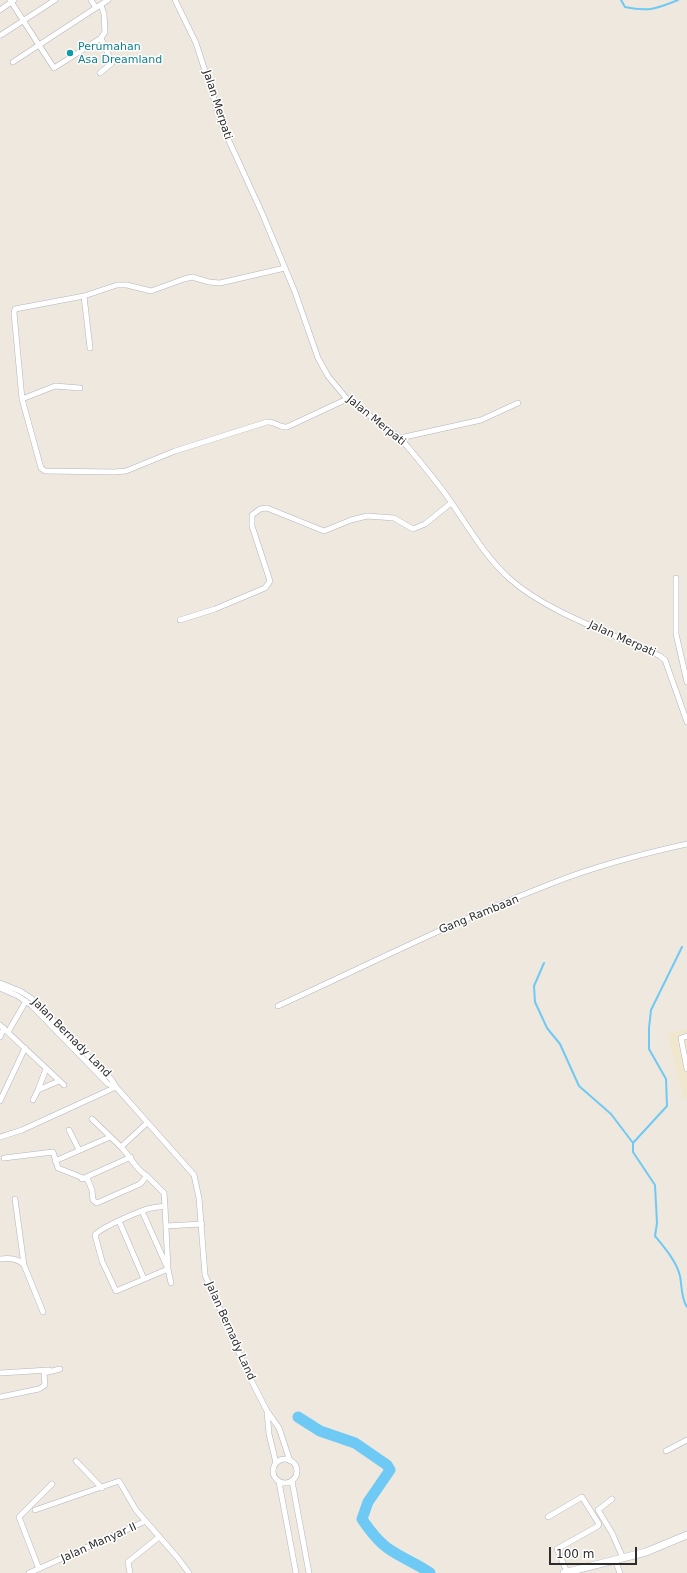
<!DOCTYPE html>
<html>
<head>
<meta charset="utf-8">
<style>
	body { margin:0 }
	#map { position:relative; width:687px; height:1573px; overflow:hidden; background:#eee8de; font-family:"DejaVu Sans",sans-serif }
	canvas { display:block }
	.scale { position:absolute; left:549px; top:1547px; width:88px; height:18px; box-sizing:border-box; border:2px solid #2c2c2c; border-top:0; padding-left:5px; font-size:12px; line-height:14px; white-space:nowrap; color:#2c2c2c; -webkit-text-stroke:3px #fff; paint-order:stroke }
</style>
</head>
<body>
<div id="map">
<canvas width="687" height="1573"></canvas>
<div class="scale">100 m</div>
</div>
<script>
const context = document.querySelector('canvas').getContext('2d');
context.lineJoin = 'round';
function fillPath(path, color) { context.fillStyle = color; context.fill(path, 'evenodd'); }
function trace(path, color, width, dash) { context.strokeStyle = color; context.lineWidth = width; context.lineCap = dash ? 'butt' : 'round'; context.setLineDash(dash || []); context.stroke(path); }
function drawText(font, color, halo, rows, align = 'center') {
  context.font = font + ' "DejaVu Sans",sans-serif'; context.lineWidth = 3; context.setLineDash([]); context.textBaseline = 'middle'; context.strokeStyle = halo; context.fillStyle = color; for (const [text, x, y, turn = 0] of rows) {
    context.save(); context.translate(x, y); context.rotate((+turn || 0) * Math.PI / 180); context.textAlign = isNaN(turn) ? turn : align; if (halo) context.strokeText(text, 0, 0); context.fillText(text, 0, 0); context.restore();
  }
}
const education = new Path2D(`
	M687,1029V1098L683,1099L667,1033Z`);
const stream = new Path2D(`
	M621,0L625,7C648,12 656,9 678,0
	M544,963L534,986L535,1002L547,1028L560,1044L579,1086L611,1114L633,1143V1152L655,1185L657,1223L655,1236C664,1247 677,1262 680,1276C682,1286 681,1298 687,1307
	M633,1143L667,1106L666,1079L649,1049V1028L651,1010L682,947`);
const river = new Path2D(`
	M298,1417L320,1431L355,1443L387,1465L390,1470L368,1502L362,1519C370,1531 380,1544 392,1551C404,1559 418,1564 430,1573`);
const street = new Path2D(`
	M10,0L39,45L108,0
	M91,0L96,8
	M175,0L196,43L224,130L262,213L295,292L318,358L328,376L347,399L400,438C415,455 431,475 444,492C465,521 483,555 510,579C548,613 614,634 660,656L665,660L687,722
	M0,10L14,0
	M1,35L55,0
	M13,62L39,45L54,68L101,38L105,32L104,14L101,5
	M100,73L112,63L101,38
	M285,268L220,283L209,282L192,277L184,279L151,291L127,285H117L84,296L15,309L14,313L22,399L41,468L45,471L114,472L126,471L175,451L267,422C275,421 279,428 287,427L347,399
	M84,296L90,348
	M22,399L55,386L80,388
	M400,438L481,420L518,403
	M676,578V634L687,682
	M180,620L215,609L265,588L270,581L252,526V515L260,509L267,508L324,531L351,520L367,516L394,518L413,529L425,524L451,503
	M0,983L20,991L31,998L112,1080L116,1087L194,1175L199,1198L205,1275L250,1378L267,1411L279,1428L290,1461
	M0,988L18,996L31,1005L108,1084L116,1087
	M278,1006C370,964 459,919 553,883C596,866 642,854 687,844
	M0,1025L64,1085
	M8,1032L26,1001
	M687,1036L681,1038L687,1069
	M0,1037L4,1028
	M46,1069L38,1090L59,1081
	M33,1100L38,1090
	M0,1101L25,1048
	M92,1119L121,1147L147,1123
	M69,1130L79,1150
	M0,1137L22,1130L116,1087
	M4,1158L53,1152L58,1168L88,1180L92,1190L93,1200L97,1203L140,1184L147,1176C136,1170 130,1156 121,1147
	M55,1161L110,1137
	M147,1176L164,1193L165,1206
	M82,1179L131,1157
	M15,1199L24,1265
	M165,1206L168,1269L116,1291L102,1261L95,1235C100,1228 143,1209 152,1208C156,1207 160,1207 165,1206Z
	M142,1211L168,1269L171,1283
	M119,1221L144,1279
	M166,1226L202,1224
	M0,1259C10,1258 17,1258 24,1265L43,1312
	M0,1373L49,1370
	M0,1397L39,1389L45,1385L44,1373L60,1369
	M267,1412L269,1434L276,1463
	M666,1451L687,1440
	M273 1471a12 12 0 1 1 24 0a12 12 0 1 1-24 0Z
	M76,1461L102,1488
	M292,1481L309,1573
	M279,1482L296,1573
	M612,1499L598,1510L612,1533L623,1558
	M35,1510L119,1481L136,1510L177,1557L189,1573
	M548,1517L582,1497L599,1524L598,1526L557,1549L567,1572
	M615,1560L620,1573
	M39,1569L19,1517L52,1484
	M29,1573L146,1521
	M130,1573L128,1562L159,1537`);
const secondary = new Path2D(`
	M564,1573L646,1552L687,1535`);
const markers = [
	[70,53,4,"#0f9aa8"]
];
const cultureNames = [
	["Perumahan",78,47],
	["Asa Dreamland",78,60]
];
const streetNames = [
	["Jalan Merpati",217,105,72],
	["Jalan Merpati",376,421,39],
	["Jalan Merpati",622,639,24],
	["Gang Rambaan",479,915,-22],
	["Jalan Bernady Land",71,1038,45],
	["Jalan Bernady Land",230,1331,66],
	["Jalan Manyar II",99,1543,-24]
];
fillPath(education, '#f0e7ce');
trace(stream, '#6ecaf4', 2);
trace(river, '#6ecaf4', 11);
trace(street, '#b2b4c0', 6);
trace(secondary, '#b2b4c0', 8);
trace(street, '#fff', 5);
trace(secondary, '#fff', 7);
for (const [x, y, r, color] of markers) { const dot = new Path2D(); dot.arc(x, y, r, 0, 2 * Math.PI); context.fillStyle = color; context.fill(dot); trace(dot, '#fff', 1.5); }
drawText('11px', '#0d838f', '#fff', cultureNames, 'left');
drawText('11px', '#2c2c2c', '#fff', streetNames);
</script>
</body>
</html>
